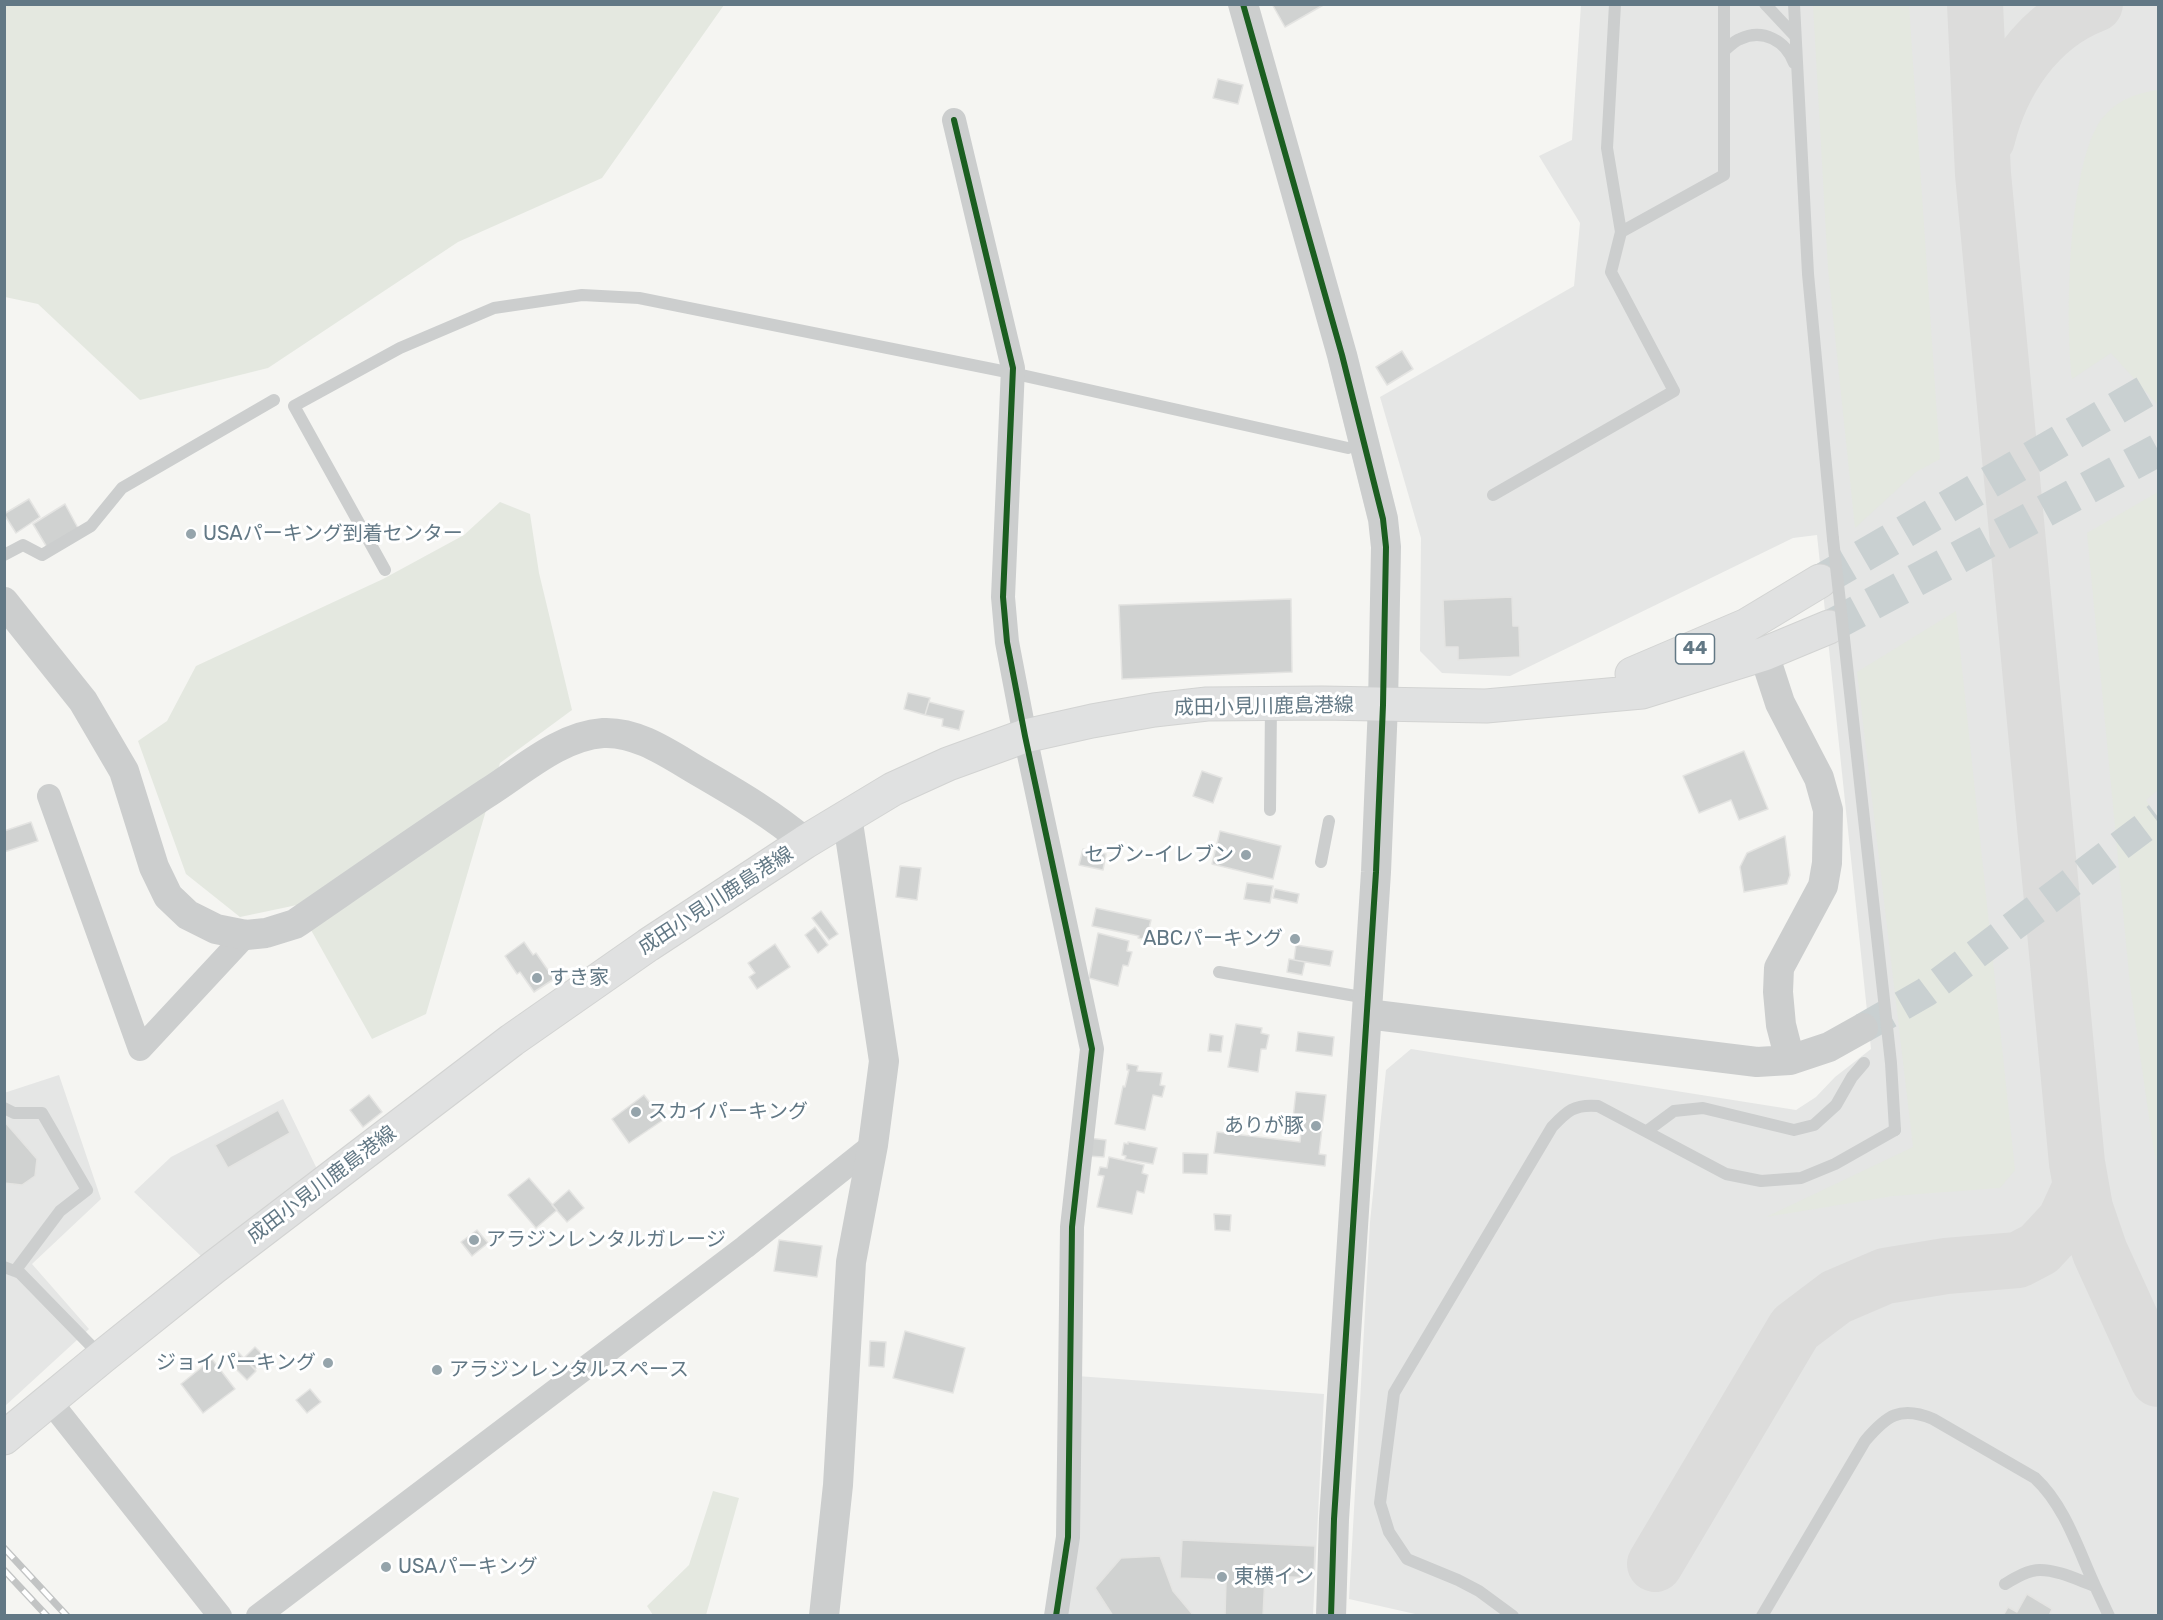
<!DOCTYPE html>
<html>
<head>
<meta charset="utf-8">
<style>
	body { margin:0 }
	#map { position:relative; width:2163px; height:1620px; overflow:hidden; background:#f5f5f2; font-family:Rubik,sans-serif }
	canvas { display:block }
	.frame { position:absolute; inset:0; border:6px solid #627885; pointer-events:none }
</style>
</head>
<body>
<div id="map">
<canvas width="2163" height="1620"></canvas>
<div class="frame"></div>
</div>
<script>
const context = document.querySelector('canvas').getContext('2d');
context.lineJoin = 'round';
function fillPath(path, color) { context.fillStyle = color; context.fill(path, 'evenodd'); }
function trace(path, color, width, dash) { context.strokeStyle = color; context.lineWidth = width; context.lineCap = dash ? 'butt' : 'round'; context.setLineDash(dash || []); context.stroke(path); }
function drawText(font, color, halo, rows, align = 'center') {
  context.font = font + ' Rubik,"Noto Sans JP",sans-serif'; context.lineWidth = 6; context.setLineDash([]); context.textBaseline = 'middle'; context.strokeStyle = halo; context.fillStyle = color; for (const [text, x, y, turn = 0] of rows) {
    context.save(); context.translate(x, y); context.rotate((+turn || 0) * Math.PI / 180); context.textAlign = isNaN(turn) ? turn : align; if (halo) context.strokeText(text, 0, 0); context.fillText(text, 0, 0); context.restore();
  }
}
const built = new Path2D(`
	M1581,5H2158V1615L1424,1616L1349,1599L1370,1222L1386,1070L1411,1049L1796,1110L1816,1097L1835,1077L1871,1049L1817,535L1793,538L1510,676L1442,673L1420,651L1421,538L1380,397L1574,286L1580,223L1539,156L1572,140Z
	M59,1075L101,1199L32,1264L89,1329L5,1406L4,1093Z
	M283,1099L317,1169L202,1257L134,1192L171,1157Z
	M1077,1376L1324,1394L1313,1615L1064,1616Z`);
const green = new Path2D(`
	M4,5L5,4L724,5L602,178L458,242L268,368L140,400L38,304L5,297Z
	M1813,5H1909L1940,459L1916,472L1855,528L1828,269Z
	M2158,90V405L2111,353L2072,379C2065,324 2067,153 2106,114C2121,98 2138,93 2158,90Z
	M2158,492V790L2146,800L2158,819V1169L2153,1145L2130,985L2087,533Z
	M500,502L530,514L539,573L572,710L500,763L426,1014L372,1039L297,905L240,917L186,874L138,741L167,721L196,666L383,579L464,535Z
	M1956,611L2015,1170L2000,1188L1893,1196L1766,1217L1913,1147L1857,672Z
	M713,1491L739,1498L706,1615H653L647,1606L689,1565Z`);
const taxiway = new Path2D(`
	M1975,4L1983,174L2077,1163L2085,1208L2100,1252L2158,1379
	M1987,139C2001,82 2037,26 2095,4
	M1655,1564L1795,1328L1836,1297L1885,1276L1946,1266L2018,1260L2039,1249L2065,1221L2081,1186`);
const building = new Path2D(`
	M1272,4H1325L1285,27Z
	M1218,79L1243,85L1238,104L1213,98Z
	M1402,351L1413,369L1387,385L1376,367Z
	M29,499L40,517L16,533L4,514Z
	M65,504L79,530L48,549L33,524Z
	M1512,597L1513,626H1519L1520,657L1458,660V647H1445L1443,600Z
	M1291,599L1292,672L1122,679L1119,605Z
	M908,693L930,698L925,715L904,709Z
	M929,702L964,711L959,730L942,726L943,719L925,715Z
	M1744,751L1768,809L1739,820L1731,800L1699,813L1683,776Z
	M1202,771L1222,778L1213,803L1193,796Z
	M31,822L38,841L4,852V831Z
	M1220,831L1281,846L1273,879L1212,864Z
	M1785,836L1790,875L1787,884L1744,892L1740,867L1747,853Z
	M1083,849L1106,854L1103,870L1079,865Z
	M900,866L921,868L917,900L896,897Z
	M1247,883L1273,886L1270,903L1244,899Z
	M1275,889L1299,894L1297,903L1273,898Z
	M1096,908L1151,920L1146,940L1138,938L1139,936L1092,926Z
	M821,911L838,934L829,940L812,918Z
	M815,927L828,945L818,953L805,935Z
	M1098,933L1129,941L1127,951L1132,952L1128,966L1123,965L1118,986L1089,978Z
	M524,942L533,955L536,953L554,979L534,992L520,972L517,974L505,956Z
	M775,944L790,967L757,989L749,977L755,973L748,963Z
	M1296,945L1333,951L1330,966L1294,960Z
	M1289,959L1305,962L1302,975L1287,972Z
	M1236,1024L1262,1028L1261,1033L1269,1035L1266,1049H1261L1258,1072L1228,1067Z
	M1298,1032L1334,1037L1332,1056L1296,1051Z
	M1210,1034L1223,1036L1221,1052L1208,1051Z
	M1127,1064L1138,1066L1137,1071L1162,1073L1160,1085L1165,1086L1162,1097L1153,1095L1145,1130L1115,1124L1123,1086L1125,1087L1129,1070H1127Z
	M1296,1092L1326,1095L1319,1154L1326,1155L1325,1166L1214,1153L1217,1132L1300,1142L1302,1119L1293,1118Z
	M369,1095L382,1112L363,1127L350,1110Z
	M644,1095L663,1120L629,1143L612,1119Z
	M278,1110L290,1133L228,1168L215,1145Z
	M4,1121L37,1159L35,1176L22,1185L4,1183Z
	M1089,1138L1106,1140L1104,1157L1086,1156Z
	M1128,1142L1157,1148L1153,1164L1125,1159L1126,1156L1122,1155L1124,1143L1128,1144Z
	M1183,1153L1208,1154L1207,1174L1183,1173Z
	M1109,1157L1144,1165L1142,1173L1148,1175L1144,1193L1137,1191L1132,1214L1097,1207L1104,1176L1098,1175L1100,1167L1107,1168Z
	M529,1178L557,1210L536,1228L508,1195Z
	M569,1190L584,1208L567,1222L552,1205Z
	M1214,1214L1231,1215L1230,1231L1215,1230Z
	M477,1230L488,1243L472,1256L461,1242Z
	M779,1240L822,1246L817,1277L774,1271Z
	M905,1331L965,1348L953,1393L893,1378Z
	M870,1341L886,1342L884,1367L869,1366Z
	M255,1347L266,1358L255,1369L244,1358Z
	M238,1352L256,1371L247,1380L228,1361Z
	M212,1359L235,1389L203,1413L181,1384Z
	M310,1389L321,1402L307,1413L296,1400Z
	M1182,1540L1315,1546L1314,1578L1265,1576L1263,1616H1225L1226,1580L1180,1578Z
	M1160,1556L1173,1591L1194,1616H1113L1095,1588L1121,1558Z
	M2027,1594L2052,1609L2049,1616H2003L2008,1607L2017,1612Z`);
const tertiaryTunnel = new Path2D(`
	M1863,1028L1926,992L2158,817`);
const primaryTunnel = new Path2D(`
	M1820,581L2158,384
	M1829,627L2158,450`);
const service = new Path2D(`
	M1765,4L1795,36
	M1794,4L1808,274L1833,539
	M1724,51C1729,47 1734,41 1740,39C1763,28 1786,41 1794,63
	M1621,232L1724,175V4
	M1493,495L1674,391L1611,272L1621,232L1607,148L1615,4
	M4,555L23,545L42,555L91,526L122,488L274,400
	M385,570L294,406L400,348L494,308L582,295L639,298L1012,373L1348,448
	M1270,810L1271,704
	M1321,862L1329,821
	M1219,972L1367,998
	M4,1108L14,1113H42L87,1190L60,1211L15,1271
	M1647,1131L1674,1111L1703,1108L1794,1130L1814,1125L1836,1105L1852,1077L1864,1063
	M4,1267L20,1273L102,1357
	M2005,1584C2015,1578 2028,1570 2040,1570C2058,1570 2078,1580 2095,1586L2109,1616
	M1513,1616L1479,1591L1458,1580L1407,1559L1389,1532L1380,1503L1394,1393L1552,1127C1567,1111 1574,1104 1598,1106L1726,1174L1761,1181L1801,1178L1835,1164L1895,1130
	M1762,1616L1865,1441C1886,1416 1900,1405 1933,1419L2035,1478C2065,1506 2078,1549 2095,1586`);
const minor = new Path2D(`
	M954,120L1013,368L1003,597L1007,642L1025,736L1092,1049L1072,1227L1068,1537L1056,1616
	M49,796L140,1049L246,935
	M49,1400L220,1616
	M258,1616L745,1247L873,1145`);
const tertiary = new Path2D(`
	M1243,4L1342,355L1383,519L1386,547L1383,705L1376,872L1334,1519L1331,1616
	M4,602L83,701L124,771L154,867L168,896L188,915L216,929L246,935L266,933L295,924C359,880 422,836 487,793C522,771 560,736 603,733C639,731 673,757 703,774C739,795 773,815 805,842
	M1764,654L1780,703L1819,778L1828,810L1827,863L1823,886L1779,968L1778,992L1781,1025L1790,1060
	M1367,1014L1757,1062L1790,1060L1829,1047L1863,1028
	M824,1616L838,1485L851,1262L873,1145L884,1061L847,816`);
const primary = new Path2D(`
	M1632,674L1747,625L1820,581
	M4,1438L102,1357L213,1268L512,1040L648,945L805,842L893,789L948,764L1025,736L1092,721L1154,710L1207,704L1322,703L1486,706L1642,692L1764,654L1829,627`);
const rail = new Path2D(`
	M4,1548L67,1616
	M4,1570L47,1616`);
const serviceBridge = new Path2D(`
	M1833,539L1891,1063L1895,1130`);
const cycleway = new Path2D(`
	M1243,4L1342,355L1383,519L1386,547L1383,705L1376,872L1334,1519L1331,1616
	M954,120L1013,368L1003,597L1007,642L1025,736L1092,1049L1072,1227L1068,1537L1056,1616`);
const markers = [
	[191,534,6,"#95a4ab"],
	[1246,855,6,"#95a4ab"],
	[1295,939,6,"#95a4ab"],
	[537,978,6,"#95a4ab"],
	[636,1112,6,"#95a4ab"],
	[1316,1126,6,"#95a4ab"],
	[474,1240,6,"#95a4ab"],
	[328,1363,6,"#95a4ab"],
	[437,1370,6,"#95a4ab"],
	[386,1567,6,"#95a4ab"],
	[1222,1577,6,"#95a4ab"]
];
const shields = [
	[1695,649,39]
];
const shieldNames = [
	["44",1695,649]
];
const poiNames = [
	["USAパーキング到着センター",203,534],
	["セブン-イレブン",1234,855,"right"],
	["ABCパーキング",1283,939,"right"],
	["すき家",549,978],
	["スカイパーキング",648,1112],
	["ありが豚",1304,1126,"right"],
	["アラジンレンタルガレージ",486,1240],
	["ジョイパーキング",316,1363,"right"],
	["アラジンレンタルスペース",449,1370],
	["USAパーキング",398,1567],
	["東横イン",1234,1577]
];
const streetNames = [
	["成田小見川鹿島港線",1264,707,-1],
	["成田小見川鹿島港線",716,901,-33],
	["成田小見川鹿島港線",322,1185,-37]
];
fillPath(built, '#e5e6e5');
fillPath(green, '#e4e8e0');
trace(taxiway, '#dcdcdb', 56);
fillPath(building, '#d0d2d1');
trace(building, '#e4e4e2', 1.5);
trace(tertiaryTunnel, '#c9d0d1', 30, [30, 15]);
trace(primaryTunnel, '#c9d0d1', 33, [33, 16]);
trace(primary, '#d2d3d2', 35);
trace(service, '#cccece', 12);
trace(minor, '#cccece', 24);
trace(tertiary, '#cccece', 30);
trace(primary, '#e0e1e1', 33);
trace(rail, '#c2c4c4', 7);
trace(rail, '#fff', 4.5, [14]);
trace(serviceBridge, '#cccece', 12);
trace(cycleway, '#1b5e20', 6);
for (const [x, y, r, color] of markers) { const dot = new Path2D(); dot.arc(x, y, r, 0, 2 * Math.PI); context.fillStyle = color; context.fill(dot); trace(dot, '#fff', 2); }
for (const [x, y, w] of shields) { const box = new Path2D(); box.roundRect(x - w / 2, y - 15, w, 30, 4.5); context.fillStyle = '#fff'; context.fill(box); trace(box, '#627885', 1.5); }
drawText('bold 18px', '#627885', null, shieldNames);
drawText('20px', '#627885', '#fff', poiNames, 'left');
drawText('20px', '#627885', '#fff', streetNames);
</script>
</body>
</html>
